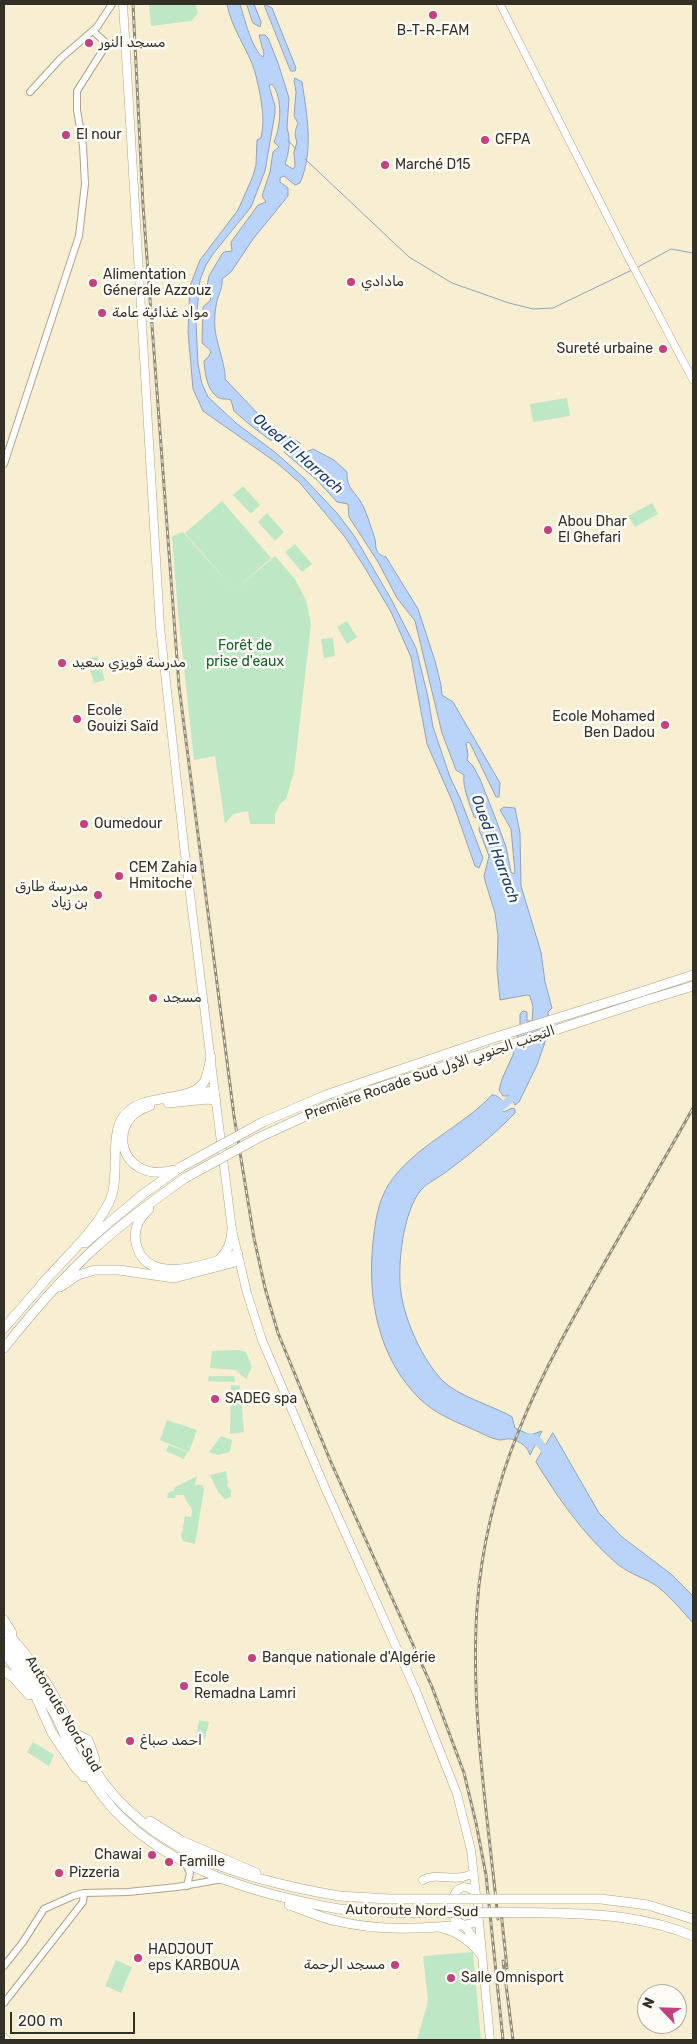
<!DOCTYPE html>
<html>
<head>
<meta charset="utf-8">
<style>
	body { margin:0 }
	#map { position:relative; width:697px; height:2044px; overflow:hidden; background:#f8efd2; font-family:Rubik,sans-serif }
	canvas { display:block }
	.frame { position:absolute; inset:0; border:5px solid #333025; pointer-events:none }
	.north { position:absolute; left:637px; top:1984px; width:50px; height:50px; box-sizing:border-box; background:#fefcf7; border:1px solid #adaaa3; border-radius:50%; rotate:294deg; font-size:14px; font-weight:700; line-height:20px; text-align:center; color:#333025 }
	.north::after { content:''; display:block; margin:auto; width:18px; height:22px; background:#c7407e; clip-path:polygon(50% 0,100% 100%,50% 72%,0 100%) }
	.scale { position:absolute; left:10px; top:2012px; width:125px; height:22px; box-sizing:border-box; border:2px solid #333025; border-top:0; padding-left:6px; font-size:15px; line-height:18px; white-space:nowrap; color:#333025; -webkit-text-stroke:4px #fefcf7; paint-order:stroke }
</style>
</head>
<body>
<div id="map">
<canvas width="697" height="2044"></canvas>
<div class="frame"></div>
<div class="north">N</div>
<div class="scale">200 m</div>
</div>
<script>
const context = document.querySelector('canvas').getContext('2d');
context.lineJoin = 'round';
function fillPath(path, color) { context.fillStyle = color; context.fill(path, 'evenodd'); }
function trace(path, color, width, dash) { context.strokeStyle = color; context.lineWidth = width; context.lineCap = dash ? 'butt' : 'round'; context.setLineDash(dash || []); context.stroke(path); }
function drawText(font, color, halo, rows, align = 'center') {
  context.font = font + ' Rubik,"Noto Naskh Arabic",sans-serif'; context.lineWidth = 5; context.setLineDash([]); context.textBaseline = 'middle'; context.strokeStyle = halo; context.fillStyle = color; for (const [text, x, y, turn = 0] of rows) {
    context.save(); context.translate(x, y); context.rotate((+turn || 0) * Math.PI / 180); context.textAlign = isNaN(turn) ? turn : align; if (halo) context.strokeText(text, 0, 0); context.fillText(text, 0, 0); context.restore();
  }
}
const green = new Path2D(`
	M149,4H195L198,13L191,21L151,26Z
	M567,398L570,416L533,422L530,404Z
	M243,486L260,505L251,514L233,495Z
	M222,501L271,558L235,590L275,556L295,579L306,600L311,624L294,772L286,799L280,804L275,815V824H250L248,811L233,814L225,824L215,756L194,760L178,613L172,536L183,532L235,591L185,533Z
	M652,503L658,514L635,527L628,516Z
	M267,513L284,532L275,541L258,522Z
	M295,544L312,564L302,572L285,552Z
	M347,621L357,637L347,644L337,627Z
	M333,638L335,656L324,658L321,639Z
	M97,656L105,680L94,683L87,659Z
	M239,1350L246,1352L252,1367L246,1379L236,1370L210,1368L212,1351Z
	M209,1376H234L235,1382L208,1381Z
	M231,1385L240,1386L244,1432L230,1434Z
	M167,1420L197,1430L189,1452L160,1440Z
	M221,1436L232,1440L230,1452L218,1455L209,1452Z
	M169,1445L187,1452L184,1459L166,1451Z
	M226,1471L228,1482L227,1486L231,1490V1497L225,1499L218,1492L210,1475Z
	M197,1476L195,1485H202L204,1489L195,1544L183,1541L181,1536L185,1516L191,1517C195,1506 186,1504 184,1495H177L174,1498H167L168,1493L174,1490V1488Z
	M199,1720L209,1722L205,1739L196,1737Z
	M33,1742L54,1755L49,1766L27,1752Z
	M473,1952L481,2040H417L428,2001L423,1956Z
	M116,1960L132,1967L121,1993L105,1986Z`);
const water = new Path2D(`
	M227,4H240C244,17 252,50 263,57L264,54L259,35H265L268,38L278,63L289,98L287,128C291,139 289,153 285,164L293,169L295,166L294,152L297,142C294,134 295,131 298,123L294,116L296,92L294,81L295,78L302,82C307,115 314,151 300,183L295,185L284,176L280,178V182L288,188V196L253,239L231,272L222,279C223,287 219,293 217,301C215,310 214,320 215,329C216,341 227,371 225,379L259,415L279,431L300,443L301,450L306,452L313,449L334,460L347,472C346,490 356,491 363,506C368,516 371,528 375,539C376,543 375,547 377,551C379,555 383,556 386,557L418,609L435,661L441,685L442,695L453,702L500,783L499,797H496L470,743L468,742L466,743L468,755L467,760L473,766L480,779L495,817L506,847L511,872L514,874L515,872L511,829L500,810L504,807L515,808L520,833L521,886L541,952L545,982L552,1008L548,1012L549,1028L544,1045L537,1065L519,1102L515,1105L510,1096H503L499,1090L502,1079L513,1055L520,1025V1014L523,1011L527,1012V1021H532L533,1007L530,996L527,995L500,1000L497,969L498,936L495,913L486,884L484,876L489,856L479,830L480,819L474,817C470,805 462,786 464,775L456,770L442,733L415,621L397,598L378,562L349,517L348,504L337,502L317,480L285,453L281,441L270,440L249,424L234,411L231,400C226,398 223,400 219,398C207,391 205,374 204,361L209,356L211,351L202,343L203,307L211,300L209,294L206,291L209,276L222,254L224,252L232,251L231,242L258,205L266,202L262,196L270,172L273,152L279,147L274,142C281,126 283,98 272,84L269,86L275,106V113L265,171L251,207L213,254L206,265L200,280L196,322L198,364L202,384L208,397L236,423L276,453L304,478L337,513L355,537L391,599L416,648L428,697L433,727L450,777L460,798L483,858L479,868L475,866L453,803L427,744L411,657L391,612L365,568L345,537L300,483L277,463L203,411L193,389L188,332L190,286L200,260L238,210L253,176L256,165L257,140L261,138C266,118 260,92 255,72C248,49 231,28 227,4Z
	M247,4H254L261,22L260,27L253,23Z
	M264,4L272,8L296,68L295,71H291Z
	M492,1095C497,1094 502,1100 505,1104L500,1108L504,1112L512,1108L515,1109V1113C494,1135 470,1154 446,1172C438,1178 427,1183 421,1190C403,1212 397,1265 401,1293C405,1321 423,1361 443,1381C457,1395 489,1405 507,1414L512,1417L515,1428L530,1435L542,1431L530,1455C528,1447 520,1441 511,1439C508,1438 504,1440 500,1440C491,1439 480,1432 472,1429C454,1421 434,1413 420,1399C378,1358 367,1298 373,1242C375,1222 378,1201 389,1184C414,1146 461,1128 492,1095Z
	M553,1433L599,1513L622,1537L671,1574L693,1596V1623C681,1610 667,1592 652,1583C639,1576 626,1572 615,1562C583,1534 558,1498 536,1462Z`);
const stream = new Path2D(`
	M288,140L296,149
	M305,159L409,257L452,283L509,303L533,309L553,308L632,270
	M638,267L671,249L693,253`);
const river = new Path2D(`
	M496,1111L512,1098L518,1091
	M529,1437L538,1441L549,1456`);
const tertiary = new Path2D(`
	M30,92L60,59L97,27L112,4
	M4,464L79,236L85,184L83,146L77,110V91L103,50L105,42L93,31
	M185,1862L190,1873L187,1886
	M4,1966L23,1942L44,1909L73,1896L84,1893L128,1892L177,1887L223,1879
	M4,2003L83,1902L84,1893`);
const secondary = new Path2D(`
	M500,4L628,257L693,380
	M4,2037L7,2040`);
const primary = new Path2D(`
	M123,4L160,627L184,846L232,1230L247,1293L262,1340L326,1490L416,1691L457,1794L471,1850L476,1895
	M423,1880C437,1872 454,1882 469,1875
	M463,1887L469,1888L475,1892C479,1902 480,1915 473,1923L464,1925L455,1920C450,1910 450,1891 463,1887Z
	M478,1911L490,2040
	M464,1925L481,1948
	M441,1928C459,1932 471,1942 482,1956`);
const motorway = new Path2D(`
	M641,992L693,975
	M644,1001L693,986
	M192,1094L214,1091
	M168,1103L208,1099L216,1101
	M150,1106C104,1119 119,1185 174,1170
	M149,1209C139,1218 133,1229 136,1243C145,1288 209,1264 238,1254
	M85,1243L142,1195L181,1167
	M219,1260C228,1251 231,1243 232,1230
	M41,1285C62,1261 102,1225 112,1195C119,1173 110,1135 123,1117C141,1091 191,1104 204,1082C208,1075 209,1065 211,1057
	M60,1287L78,1275L95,1270H119L174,1278L239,1261
	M4,1328L45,1281
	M4,1348C32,1313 61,1279 94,1249C122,1223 153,1201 185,1178
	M4,1620L12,1633
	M4,1629C21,1648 37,1667 50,1689C66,1715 78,1743 94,1769C149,1854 246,1880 339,1896
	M4,1642C24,1665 41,1689 56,1716C63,1730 68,1745 76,1757C85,1771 94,1785 104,1798C159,1868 255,1894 339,1909
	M4,1652L35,1695L52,1733L75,1767L84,1777
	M4,1671L14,1678L29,1695
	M74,1733L88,1740L95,1759
	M150,1821L182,1841L256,1873
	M289,1905C305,1910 321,1918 337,1921C377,1931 420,1929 461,1925`);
const rail = new Path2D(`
	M133,4L143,205L179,686L234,1116L254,1238L265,1288L278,1333L330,1460L432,1687L464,1773L476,1823L486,1875L503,2040
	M501,1911L507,1968
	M498,1919C488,1818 470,1709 477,1608C486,1475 540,1375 605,1262C634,1211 664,1160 693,1108
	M503,1961L513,2040`);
const motorwayBridge = new Path2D(`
	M181,1167L263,1122L326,1095L493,1038L641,992
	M185,1178L258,1138L323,1108L381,1087L644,1001
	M339,1896L389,1899H601L648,1905L693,1919
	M339,1909C410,1916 481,1911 552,1913C600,1914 648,1917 693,1936`);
const markers = [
	[433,15,5,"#c7407e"],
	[89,43,5,"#c7407e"],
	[66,135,5,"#c7407e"],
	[485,140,5,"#c7407e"],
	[385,165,5,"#c7407e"],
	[351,282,5,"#c7407e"],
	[93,283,5,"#c7407e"],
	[102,313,5,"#c7407e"],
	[663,349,5,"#c7407e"],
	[548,530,5,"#c7407e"],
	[62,663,5,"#c7407e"],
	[77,719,5,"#c7407e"],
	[665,725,5,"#c7407e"],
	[84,824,5,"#c7407e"],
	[119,876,5,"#c7407e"],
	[98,895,5,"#c7407e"],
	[153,998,5,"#c7407e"],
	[215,1399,5,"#c7407e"],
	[252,1658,5,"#c7407e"],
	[184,1686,5,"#c7407e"],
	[130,1741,5,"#c7407e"],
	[152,1855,5,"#c7407e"],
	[169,1862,5,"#c7407e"],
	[59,1873,5,"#c7407e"],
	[138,1958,5,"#c7407e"],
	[395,1965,5,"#c7407e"],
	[451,1978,5,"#c7407e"]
];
const poiNames = [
	["B-T-R-FAM",433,31,"center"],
	["مسجد النور",99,43],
	["El nour",76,135],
	["CFPA",495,140],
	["Marché D15",395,165],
	["Alimentation",103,275],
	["Génerale Azzouz",103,291],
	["مادادي",361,282],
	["مواد غذائية عامة",112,313],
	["Sureté urbaine",653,349,"right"],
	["Abou Dhar",558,522],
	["El Ghefari",558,538],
	["مدرسة قويزي سعيد",72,663],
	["Ecole",87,711],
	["Gouizi Saïd",87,727],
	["Ecole Mohamed",655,717,"right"],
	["Ben Dadou",655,733,"right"],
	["Oumedour",94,824],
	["CEM Zahia",129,868],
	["Hmitoche",129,884],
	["مدرسة طارق",88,887,"right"],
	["بن زياد",88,903,"right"],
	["مسجد",163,998],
	["SADEG spa",225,1399],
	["Banque nationale d'Algérie",262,1658],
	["Ecole",194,1678],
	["Remadna Lamri",194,1694],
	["احمد صباغ",140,1741],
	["Chawai",142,1855,"right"],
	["Famille",179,1862],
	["Pizzeria",69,1873],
	["HADJOUT",148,1950],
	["eps KARBOUA",148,1966],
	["مسجد الرحمة",385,1965,"right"],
	["Salle Omnisport",461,1978]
];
const parkNames = [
	["Forêt de",245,646],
	["prise d'eaux",245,662]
];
const streetNames = [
	["Première Rocade Sud التجنب الجنوبي الأول",430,1073,-19],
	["Autoroute Nord-Sud",63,1714,59],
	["Autoroute Nord-Sud",412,1911,1]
];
const waterNames = [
	["Oued El Harrach",298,454,41],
	["Oued El Harrach",495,849,70]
];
fillPath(green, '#bee7c6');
fillPath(water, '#b9d3f9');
trace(water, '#91a2b9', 1);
trace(stream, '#91a2b9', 1);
trace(river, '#b9d3f9', 8);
trace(tertiary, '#ada58a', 8);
trace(secondary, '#ada58a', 8);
trace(primary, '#ada58a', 9);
trace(motorway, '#ada58a', 10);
trace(tertiary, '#fff', 6);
trace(secondary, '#fff', 7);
trace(primary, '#fff', 8);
trace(motorway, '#fff', 9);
trace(rail, '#918b78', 3);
trace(rail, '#fefcf7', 1, [4]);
trace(motorwayBridge, '#ada58a', 10, []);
trace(motorwayBridge, '#fff', 9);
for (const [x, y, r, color] of markers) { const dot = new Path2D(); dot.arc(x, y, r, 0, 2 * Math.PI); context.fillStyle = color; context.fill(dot); trace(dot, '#fefcf7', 2); }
drawText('14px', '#333025', '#fefcf7', poiNames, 'left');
drawText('14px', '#176030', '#fefcf7', parkNames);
drawText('14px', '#333025', '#fefcf7', streetNames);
drawText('italic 15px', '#153c73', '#fefcf7', waterNames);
</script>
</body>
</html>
